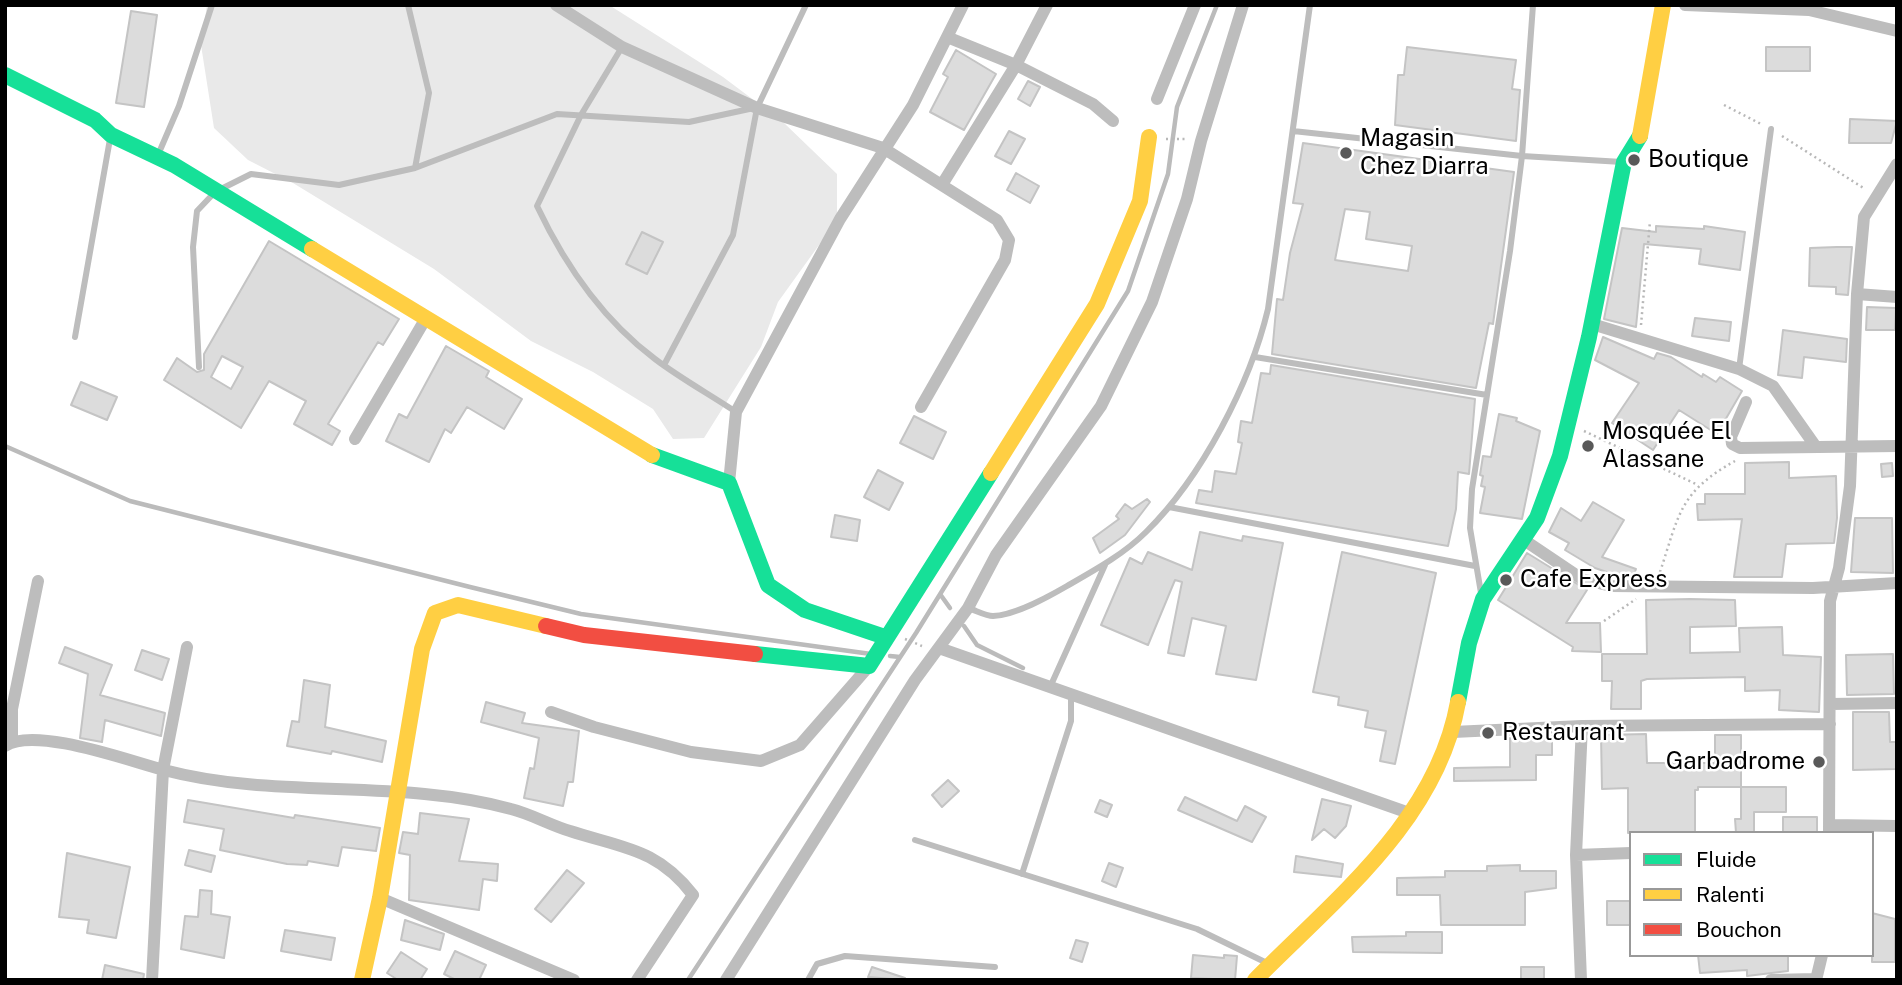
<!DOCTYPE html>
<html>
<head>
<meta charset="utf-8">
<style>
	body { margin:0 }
	#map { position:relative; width:1902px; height:985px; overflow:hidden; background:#fff; font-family:"Public Sans",sans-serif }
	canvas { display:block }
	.frame { position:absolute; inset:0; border:7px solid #000; pointer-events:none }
	.legend { position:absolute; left:1629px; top:831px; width:245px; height:126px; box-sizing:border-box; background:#fff; border:2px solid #999; margin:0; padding:9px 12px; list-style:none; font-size:21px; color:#000 }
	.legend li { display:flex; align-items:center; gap:14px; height:35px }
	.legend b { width:35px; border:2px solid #999 }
</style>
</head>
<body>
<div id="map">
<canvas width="1902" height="985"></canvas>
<div class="frame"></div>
<ul class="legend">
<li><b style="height:9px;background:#16e098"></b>Fluide</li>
<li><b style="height:9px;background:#ffcf43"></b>Ralenti</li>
<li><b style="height:9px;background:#f24e42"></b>Bouchon</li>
</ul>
</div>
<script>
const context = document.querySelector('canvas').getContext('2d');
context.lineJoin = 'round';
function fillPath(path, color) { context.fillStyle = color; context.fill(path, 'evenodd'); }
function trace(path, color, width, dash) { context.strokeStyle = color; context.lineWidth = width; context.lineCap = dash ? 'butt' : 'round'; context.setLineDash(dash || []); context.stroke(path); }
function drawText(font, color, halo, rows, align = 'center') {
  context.font = font + ' "Public Sans",sans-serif'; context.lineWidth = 5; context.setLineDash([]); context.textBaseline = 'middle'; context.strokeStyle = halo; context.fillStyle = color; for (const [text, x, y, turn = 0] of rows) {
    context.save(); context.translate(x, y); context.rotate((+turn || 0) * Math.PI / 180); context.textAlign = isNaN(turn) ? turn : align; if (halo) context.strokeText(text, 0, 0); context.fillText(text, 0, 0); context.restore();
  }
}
const green = new Path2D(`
	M207,5H609L723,77L783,122L837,174V220L778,302L761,347L704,438L673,439L653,409L593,372L531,341L434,269L293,183L248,160L214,128L201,45Z`);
const stream = new Path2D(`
	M5,446L130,501L470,587L581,614L871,654
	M940,594L950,608
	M964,626L977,645L1023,668
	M890,656L900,657
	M688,980L916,633L1128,291L1168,174L1177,107L1217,5`);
const building = new Path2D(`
	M131,11L157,15L144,107L116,103Z
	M1407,47L1516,60L1512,89L1520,90L1516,141L1395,125L1398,75H1404Z
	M1766,47H1810V71H1766Z
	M956,50L996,74L964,130L930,112L948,77L943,74Z
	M1028,81L1040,87L1030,106L1018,99Z
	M1850,119L1897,121L1891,143H1849Z
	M1009,131L1025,139L1011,164L995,156Z
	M1303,143L1514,172L1493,324L1489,323L1476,388L1272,354L1277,299L1283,300L1290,253L1303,204L1293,203ZM1345,209L1370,212L1366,239L1412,246L1408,271L1335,260Z
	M1016,173L1039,186L1030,203L1007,190Z
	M1656,226L1704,229V226L1745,232L1740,270L1699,264L1701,249L1644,244L1636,327L1604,319L1622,228L1656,232Z
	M642,232L663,242L647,274L626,264Z
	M269,241L399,319L383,345L378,342L328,424L340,431L332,445L294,424L306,401L269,381L241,428L164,380L177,358L197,372L204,370V354ZM222,356L243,367L231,389L211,377Z
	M1837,247H1852L1848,295L1836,294V287L1809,286L1810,248Z
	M1867,307L1896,308L1895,330H1866Z
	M1695,318L1731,322L1729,341L1692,336Z
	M1783,330L1847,339L1846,362L1804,357L1802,378L1778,375Z
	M1603,337L1654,359L1657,353L1671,357L1702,377L1703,374L1716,382L1720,377L1742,391L1717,434L1679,410L1653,450L1612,423L1639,383L1595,360Z
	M446,346L489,371L486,377L522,399L504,429L467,407L451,433L445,429L429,462L386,441L399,414L407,418Z
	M1271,365L1475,399L1469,474L1458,472L1456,509L1448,546L1196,503L1199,490L1212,492L1215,471L1236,474L1242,443L1238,442L1241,421L1252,423L1261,373L1270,374Z
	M81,382L117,397L107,420L71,405Z
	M1499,414L1517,418L1516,421L1540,431L1522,519L1480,513L1485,487L1481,486L1483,476L1480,475L1483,456L1491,457Z
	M914,416L946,432L933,459L900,443Z
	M1789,462V478L1836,476L1837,518L1834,543L1786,544L1782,577H1734L1742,519L1698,520L1697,504H1705V494H1745V463Z
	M1892,463L1893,476L1882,477L1881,464Z
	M878,470L903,483L889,510L864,497Z
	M1147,499L1150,502L1125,535L1100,553L1093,538L1119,519L1116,516L1125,504L1132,509Z
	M1593,502L1624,520L1602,557L1636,569L1633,577H1621L1595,568L1565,550L1569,543L1549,532L1561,508L1581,521Z
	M835,515L860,520L857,541L831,537Z
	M1855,518H1892L1893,573L1851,572Z
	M1200,532L1242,541L1243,536L1283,543L1256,680L1216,674L1226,626L1192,618L1184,656L1168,653L1182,582L1175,580L1148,645L1101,625L1130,558L1142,564L1148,552L1192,570Z
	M1342,552L1436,573L1395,764L1380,761L1386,731L1365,727L1368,711L1338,705L1339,697L1313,692Z
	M1527,553L1587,590L1566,623H1600L1601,652L1572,651L1573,647L1498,600Z
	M1690,599L1735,600L1736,626L1690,627V653L1740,652L1739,628L1782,627L1783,655L1821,657L1819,712L1779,710L1780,690L1745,691V677L1647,679L1641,681V709H1611L1612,681H1602V654H1647L1646,600Z
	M65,647L112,665L100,695L165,713L161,736L105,720L102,742L80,738L88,674L59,663Z
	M142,650L169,659L162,680L135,670Z
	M1893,654L1894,694L1847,695L1846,655Z
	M304,680L330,685L325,727L386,741L382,762L332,751L331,754L287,746L292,721L299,722Z
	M486,702L525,713L522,723L579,731L573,782H568L563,806L524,798L530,768L534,769L539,738L481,722Z
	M1853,712H1889L1890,742H1897V769L1853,770Z
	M1646,734L1647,763H1715V735H1741V787H1698V790H1695V833H1628V788L1602,789L1601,735Z
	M1552,736V755H1536V780L1454,781V768L1510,767V738Z
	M948,780L959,791L942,807L932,795Z
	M1741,787H1786V812H1754V833H1736L1735,819H1741Z
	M1185,797L1237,821L1245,806L1266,817L1252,842L1178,810Z
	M1322,799L1351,806L1346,826L1335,838L1324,829L1312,840Z
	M188,800L294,818L295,815L380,828L376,851L342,847L338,866L308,861L307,865L287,864L220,850L224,829L184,822Z
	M1100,800L1112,805L1107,817L1095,812Z
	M420,813L469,819L459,861L498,864L497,881L483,879L479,910L409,900L410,855L399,853L403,832L418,834Z
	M1783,817H1817V833H1783Z
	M189,850L215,856L211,872L185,865Z
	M67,853L130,867L116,938L87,933L89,920L59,917Z
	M1296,856L1343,864L1341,877L1294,872Z
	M1109,863L1123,868L1116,887L1102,881Z
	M1520,865V871H1556V888L1525,892V925H1441L1440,895H1397V878L1445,877V871H1487V866Z
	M567,870L584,883L551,922L535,909Z
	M200,890L212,891L211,914L230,917L224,958L181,949L185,916L198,917Z
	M1607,901H1631V925H1607Z
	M1872,913L1895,919V962H1872Z
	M405,920L444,934L440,950L401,940Z
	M285,930L335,938L331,960L281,951Z
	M1406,932H1442V953L1353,952L1352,937L1406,936Z
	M1076,940L1088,943L1082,962L1070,958Z
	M455,951L486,965L479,980H456L444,974Z
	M401,952L427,969L420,980H398L387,973Z
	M1193,955L1224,958V955L1237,956L1235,980L1191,978Z
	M1698,955H1788V971L1747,976V970L1700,973Z
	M105,965L144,974L143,980H102Z
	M872,967L905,978L904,980L868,977Z
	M1521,967H1544V980H1521Z`);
const path = new Path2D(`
	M1724,105L1761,124
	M1782,136L1865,189
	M1166,139H1187
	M1641,325L1650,221
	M1584,431L1698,485
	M1660,572C1679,515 1679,492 1735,461
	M1604,621L1636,599
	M905,639L922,646`);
const lane = new Path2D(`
	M408,5L429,93L415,168
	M622,47L581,115L537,206C564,263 603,320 655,359C680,378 709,394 736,412
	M1293,131L1522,156L1622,162
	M158,155L179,106L212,5
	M75,337L110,139
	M1255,357L1487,395
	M664,365L733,235L757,108L806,5
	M199,367L193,247L197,211L215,192L251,174L339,185L415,168L557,114L689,122L754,108
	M1739,369L1771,129
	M1169,507L1475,566
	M1481,593L1470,528L1472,489L1510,251L1522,156L1533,5
	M968,608C975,610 986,616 993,616C1016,615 1048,597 1067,586C1095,570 1124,554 1146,532C1202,477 1250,384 1268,309L1310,5
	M1051,685L1105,565
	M915,840L1197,929L1267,963
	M1022,874L1071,721V695
	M808,980L817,964L845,956L995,967`);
const street = new Path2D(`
	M556,5L622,47L757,108L883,148L997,220L1009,240L1005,260L921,407
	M1685,5L1809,10L1897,31
	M947,37L1016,65L1047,5
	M1157,99L1195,5
	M943,183L1016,65L1093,104L1113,121
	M1857,294L1897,297
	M1592,324L1739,369L1773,386L1816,447
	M1746,402L1731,437L1732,444L1740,448L1897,446
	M355,439L426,318
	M729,483L736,412L840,219L913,105L963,5
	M1524,540L1582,579L1611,586L1813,588L1897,583
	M939,648L1412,814
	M1831,704L1897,703
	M551,712L594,727L691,752L761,761L800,745L869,666
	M1453,732L1582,726L1830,724
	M12,741V709L38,581
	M5,746C35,726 129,761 164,770C277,800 399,778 511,809C531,814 550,825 570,831C622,848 657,848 693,895L637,980
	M1831,825L1897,826
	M1829,833L1830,601L1839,568L1850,486L1857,294L1864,217L1897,164
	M1576,855L1631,853
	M380,898L574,980
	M152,980L163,770L187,647
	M726,980L915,680L968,608L996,555L1101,406L1152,302L1187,199L1201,141L1243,5
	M1581,980L1576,855L1582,726
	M1771,980L1815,979
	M1816,980L1822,955`);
const fast = new Path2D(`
	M5,75L95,120L111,135L174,165L312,249
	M652,455L729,483L768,585L805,610L885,637
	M755,654L869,666L991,473
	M1458,702L1469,643L1483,599L1537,518L1560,456L1589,337L1624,162L1640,136`);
const slow = new Path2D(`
	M1640,136L1663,5
	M312,249L652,455
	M991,473L1097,304L1140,201L1149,137
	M362,980L380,898L422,649L435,613L458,605L546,626
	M1255,980C1335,899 1437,820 1458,702`);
const jam = new Path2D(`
	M546,626L584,635L755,654`);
const markers = [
	[1346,153,7,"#595959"],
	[1634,160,7,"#595959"],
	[1588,446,7,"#595959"],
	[1506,580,7,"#595959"],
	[1488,733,7,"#595959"],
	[1819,762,7,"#595959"]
];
const poiNames = [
	["Magasin",1360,139],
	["Chez Diarra",1360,167],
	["Boutique",1648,160],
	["Mosquée El",1602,432],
	["Alassane",1602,460],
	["Cafe Express",1520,580],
	["Restaurant",1502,733],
	["Garbadrome",1805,762,"right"]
];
fillPath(green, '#e9e9e9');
trace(stream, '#bbb', 4.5);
fillPath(building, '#dcdcdc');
trace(building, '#c4c4c4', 2);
trace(path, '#b8b8b8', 2.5, [2, 3.5]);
trace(lane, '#bdbdbd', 6);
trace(street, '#bdbdbd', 12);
trace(fast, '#16e098', 16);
trace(slow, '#ffcf43', 16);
trace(jam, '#f24e42', 16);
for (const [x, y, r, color] of markers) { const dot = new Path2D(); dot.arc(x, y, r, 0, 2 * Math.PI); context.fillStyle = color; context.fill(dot); trace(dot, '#fff', 2.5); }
drawText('24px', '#000', '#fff', poiNames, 'left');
</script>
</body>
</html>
